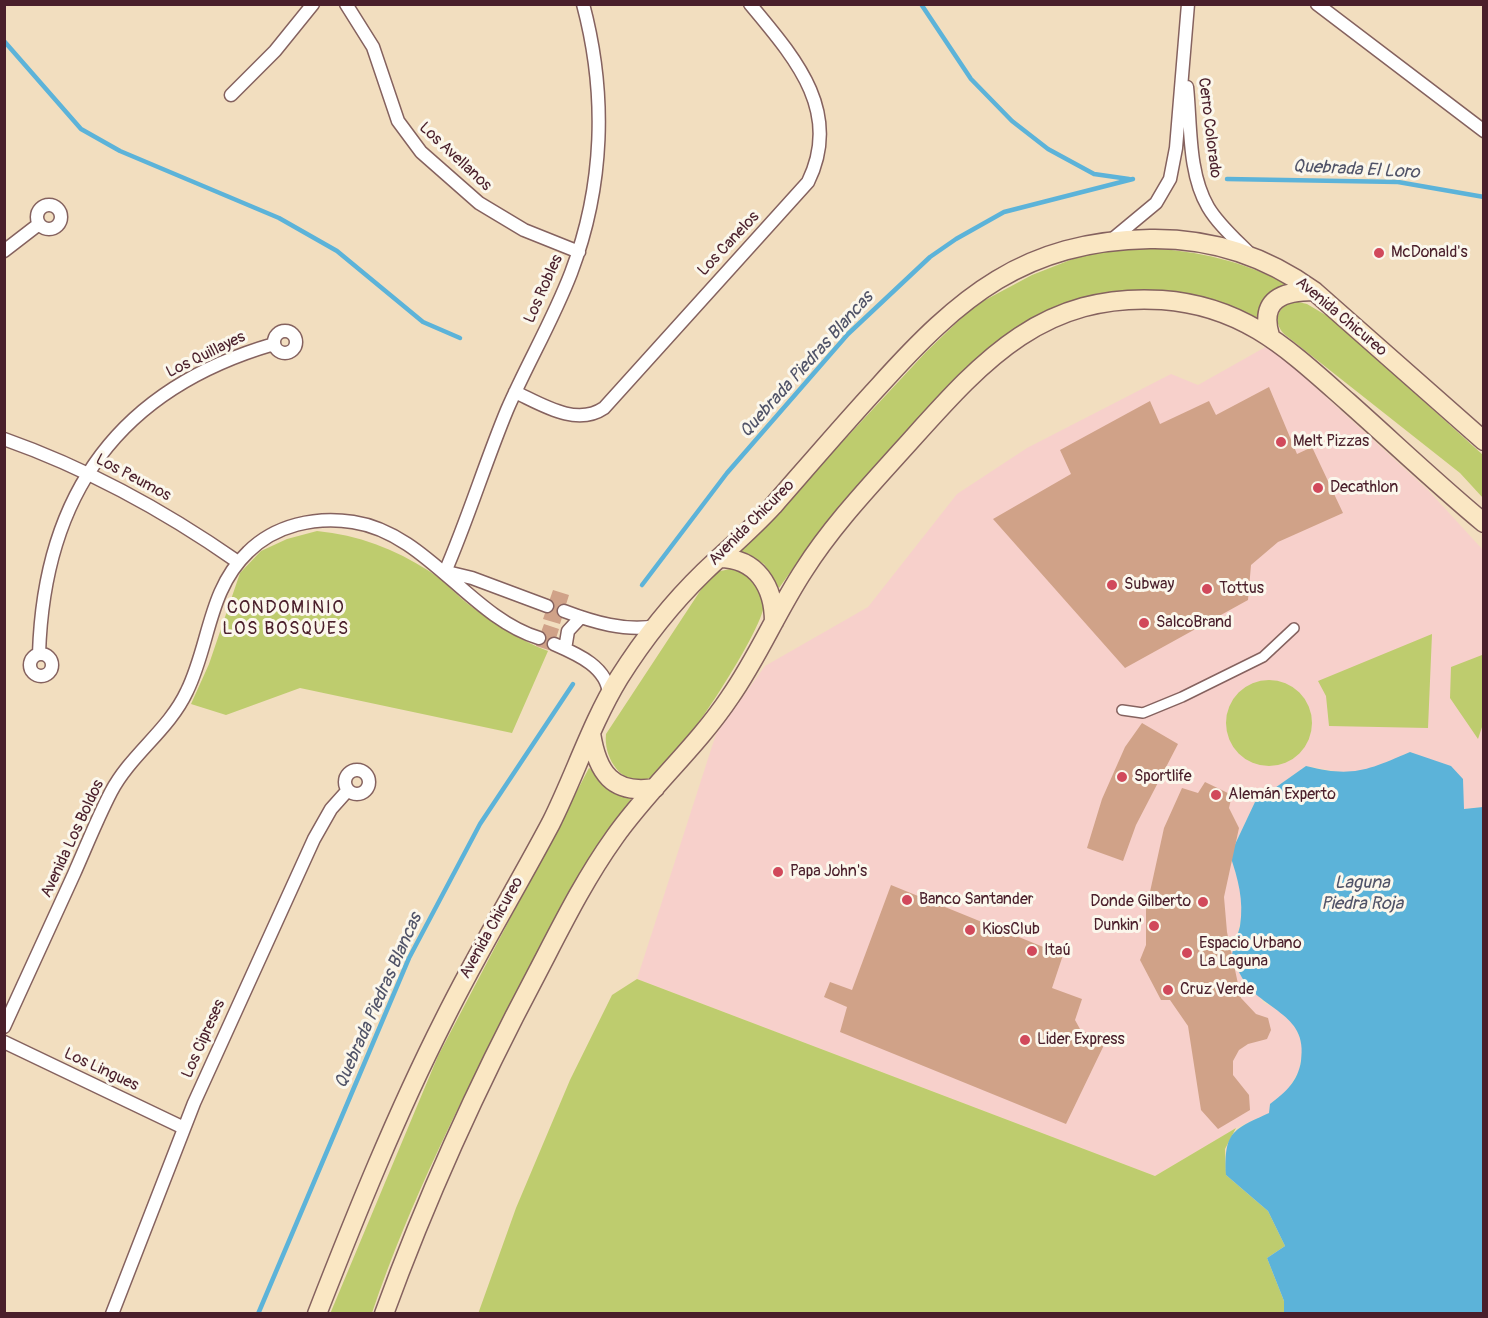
<!DOCTYPE html>
<html>
<head>
<meta charset="utf-8">
<style>
	body { margin:0 }
	#map { position:relative; width:1488px; height:1318px; overflow:hidden; background:#f2debf; font-family:Pangolin,sans-serif }
	canvas { display:block }
	.frame { position:absolute; inset:0; border:6px solid #4a1f2b; pointer-events:none }
</style>
</head>
<body>
<div id="map">
<canvas width="1488" height="1318"></canvas>
<div class="frame"></div>
</div>
<script>
const context = document.querySelector('canvas').getContext('2d');
context.lineJoin = 'round';
function fillPath(path, color) { context.fillStyle = color; context.fill(path, 'evenodd'); }
function trace(path, color, width, dash) { context.strokeStyle = color; context.lineWidth = width; context.lineCap = dash ? 'butt' : 'round'; context.setLineDash(dash || []); context.stroke(path); }
function drawText(font, color, halo, rows, align = 'center') {
  context.font = font + ' Pangolin,sans-serif'; context.lineWidth = 6; context.setLineDash([]); context.textBaseline = 'middle'; context.strokeStyle = halo; context.fillStyle = color; for (const [text, x, y, turn = 0] of rows) {
    context.save(); context.translate(x, y); context.rotate((+turn || 0) * Math.PI / 180); context.textAlign = isNaN(turn) ? turn : align; if (halo) context.strokeText(text, 0, 0); context.fillText(text, 0, 0); context.restore();
  }
}
const built = new Path2D(`
	M1269,345L1428,490L1483,550V807L1463,809V779L1410,752L1367,771L1346,773L1306,766L1255,802L1230,855L1241,889L1242,915L1232,958L1264,1003L1276,1008L1294,1023L1303,1047L1299,1071L1287,1091L1270,1104L1269,1113L1236,1128L1155,1176L637,979L716,734L765,666L868,607L957,494L1027,448L1171,374L1198,385Z`);
const green = new Path2D(`
	M1148,248C1198,251 1244,261 1288,285L1258,318L1214,301L1085,299L1039,314L990,348L927,409L814,539L779,588L764,564L740,552L926,352L974,306L1032,275L1083,255L1114,249Z
	M1294,301L1307,304L1334,320L1483,455V498L1460,473L1284,334C1272,321 1278,306 1294,301Z
	M317,531C358,535 395,549 429,571C445,581 457,596 472,607C495,624 521,641 548,651L512,733L300,688L226,715L191,704L209,664L240,573L261,551L287,539Z
	M730,569C747,572 761,583 764,601C769,623 677,761 657,774C628,794 603,762 606,734L708,579L716,572Z
	M1432,634L1428,728L1329,726L1326,696L1318,681Z
	M1482,655L1484,721L1478,739L1450,698L1451,667Z
	M1226 723a43 43 0 1 1 86 0a43 43 0 1 1-86 0Z
	M589,768L634,795C589,856 555,923 519,990C463,1095 410,1201 372,1313L330,1314L438,1056Z
	M637,979L1155,1176L1236,1128L1225,1149L1226,1175L1268,1211L1285,1246L1267,1258L1284,1301V1313L478,1314L516,1208L570,1080L612,995Z`);
const water = new Path2D(`
	M1410,752L1451,766L1463,779L1464,809L1483,807V1313H1284V1301L1267,1258L1285,1246L1268,1211L1226,1175C1224,1132 1232,1130 1269,1113L1270,1104C1286,1092 1298,1081 1301,1061C1309,1011 1258,1011 1240,974C1238,969 1232,962 1232,957C1232,949 1238,935 1240,926C1244,900 1238,879 1230,855L1255,802L1306,766C1352,778 1368,770 1410,752Z`);
const stream = new Path2D(`
	M921,4L971,79L1012,121L1048,149L1094,174L1129,179
	M4,41L81,129L120,151L279,218L337,251L423,322L460,338
	M1227,179L1398,182L1484,197
	M642,585L727,473L848,334L930,257L956,239L1004,212L1133,179
	M258,1314L409,958L480,824L573,684`);
const building = new Path2D(`
	M1269,387L1297,454L1312,447L1343,513L1278,542L1251,565L1248,600L1125,668L993,519L1071,474L1060,450L1150,401L1160,424L1209,401L1216,415Z
	M553,590L569,595L560,624L543,619Z
	M544,624L559,629L552,651L536,646Z
	M1142,723L1178,744L1136,825L1123,861L1087,848L1102,799L1125,747Z
	M1205,782L1232,795L1229,808L1239,828L1224,897L1227,932L1241,998L1256,1014L1268,1018L1271,1030L1267,1039L1248,1044L1239,1050L1233,1061V1075L1249,1095L1250,1110L1218,1129L1201,1110L1188,1026L1170,1000H1161L1140,960L1146,945V910L1164,828L1182,788L1198,793Z
	M891,885L1063,955L1052,988L1082,999L1075,1020L1080,1029L1104,1045L1066,1124L840,1032L847,1007L824,997L830,982L852,990Z`);
const pedestrian = new Path2D(`
	M1122,710L1143,713L1182,697L1263,657L1294,628`);
const minor = new Path2D(`
	M346,4L373,47L398,121L421,152L479,203L524,230L579,252
	M1317,4L1484,131
	M1187,87C1191,125 1188,173 1208,207C1218,224 1234,238 1248,252
	M231,95L275,51L313,4
	M37 217a12 12 0 1 1 24 0a12 12 0 1 1-24 0Z
	M1109,242L1156,203L1170,179L1176,148L1188,4
	M4,251L39,224
	M274 342a11 11 0 1 1 22 0a11 11 0 1 1-22 0Z
	M515,392C541,404 576,427 604,408L808,182C843,111 794,57 750,4
	M4,439C89,469 165,511 238,562
	M445,572C468,519 485,463 507,410C527,364 553,320 571,273C604,186 607,94 583,4
	M447,572L472,578L547,606
	M564,611C593,622 626,632 656,626
	M554,644C577,654 608,667 609,695
	M565,649L568,631L581,617
	M39,654C44,494 119,389 274,344
	M30 665a11 11 0 1 1 22 0a11 11 0 1 1-22 0Z
	M345 782a12 12 0 1 1 24 0a12 12 0 1 1-24 0Z
	M4,1027C27,976 51,925 74,874C86,847 97,819 111,792C131,754 169,730 187,691C210,644 208,590 248,552C275,525 316,516 353,522C427,533 470,617 539,638
	M4,1042L184,1128
	M112,1314L194,1103L314,839L331,809L348,790`);
const secondary = new Path2D(`
	M1270,336C1259,299 1283,291 1314,291
	M719,558C757,558 774,587 774,622
	M591,733C597,772 612,795 655,788
	M317,1314C356,1214 396,1115 444,1020C477,953 516,889 551,823C575,775 591,724 619,678C643,640 671,604 704,572C727,550 751,530 773,506C808,466 843,425 879,386C959,297 1024,241 1150,239C1211,238 1264,255 1314,291L1484,441
	M384,1314C427,1196 478,1084 537,973C561,927 584,880 614,838C649,788 696,748 730,697C758,657 777,611 804,570C832,526 868,488 903,449C978,366 1038,292 1162,300C1245,306 1289,350 1348,402C1393,442 1437,484 1484,523`);
const markers = [
	[1379,253,6,"#d1495b"],
	[1281,442,6,"#d1495b"],
	[1318,488,6,"#d1495b"],
	[1112,585,6,"#d1495b"],
	[1207,589,6,"#d1495b"],
	[1144,623,6,"#d1495b"],
	[1122,777,6,"#d1495b"],
	[1216,795,6,"#d1495b"],
	[778,872,6,"#d1495b"],
	[907,900,6,"#d1495b"],
	[1203,902,6,"#d1495b"],
	[1154,926,6,"#d1495b"],
	[970,930,6,"#d1495b"],
	[1032,951,6,"#d1495b"],
	[1187,953,6,"#d1495b"],
	[1168,990,6,"#d1495b"],
	[1025,1040,6,"#d1495b"]
];
const streetNames = [
	["Cerro Colorado",1209,128,83],
	["Los Avellanos",455,157,43],
	["Los Canelos",729,244,-47],
	["Los Robles",544,289,-66],
	["Avenida Chicureo",1341,317,40],
	["Los Quillayes",206,355,-26],
	["Los Peumos",133,478,28],
	["Avenida Chicureo",752,523,-45],
	["Avenida Los Boldos",73,839,-65],
	["Avenida Chicureo",492,928,-61],
	["Los Cipreses",204,1039,-66],
	["Los Lingues",101,1070,25]
];
const poiNames = [
	["McDonald's",1391,253],
	["Melt Pizzas",1293,442],
	["Decathlon",1330,488],
	["Subway",1124,585],
	["Tottus",1219,589],
	["SalcoBrand",1156,623],
	["Sportlife",1134,777],
	["Alemán Experto",1228,795],
	["Papa John's",790,872],
	["Banco Santander",919,900],
	["Donde Gilberto",1191,902,"right"],
	["Dunkin'",1142,926,"right"],
	["KiosClub",982,930],
	["Espacio Urbano",1199,944],
	["La Laguna",1199,962],
	["Itaú",1044,951],
	["Cruz Verde",1180,990],
	["Lider Express",1037,1040]
];
const waterNames = [
	["Quebrada El Loro",1356,170,3],
	["Quebrada Piedras Blancas",807,365,-48],
	["Laguna",1362,883],
	["Piedra Roja",1362,904],
	["Quebrada Piedras Blancas",379,1001,-66]
];
const neighbourhoodNames = [
	["CONDOMINIO",286,608],
	["LOS BOSQUES",286,629]
];
fillPath(built, '#f7d0cb');
fillPath(green, '#becc6e');
fillPath(water, '#5cb3d9');
trace(stream, '#5cb3d9', 4.5);
fillPath(building, '#d0a288');
trace(pedestrian, '#85625f', 12);
trace(minor, '#85625f', 15);
trace(secondary, '#85625f', 21);
trace(pedestrian, '#fff', 9);
trace(minor, '#fff', 12);
trace(secondary, '#fae7c3', 18);
for (const [x, y, r, color] of markers) { const dot = new Path2D(); dot.arc(x, y, r, 0, 2 * Math.PI); context.fillStyle = color; context.fill(dot); trace(dot, '#fbf7ec', 2); }
drawText('16px', '#4a1f2b', '#fbf7ec', streetNames);
drawText('16px', '#4a1f2b', '#fbf7ec', poiNames, 'left');
drawText('italic 18px', '#505368', '#fbf7ec', waterNames);
context.letterSpacing = '1.5px';
drawText('18px', '#4a1f2b', '#fbf7ec', neighbourhoodNames);
context.letterSpacing = '0px';
</script>
</body>
</html>
